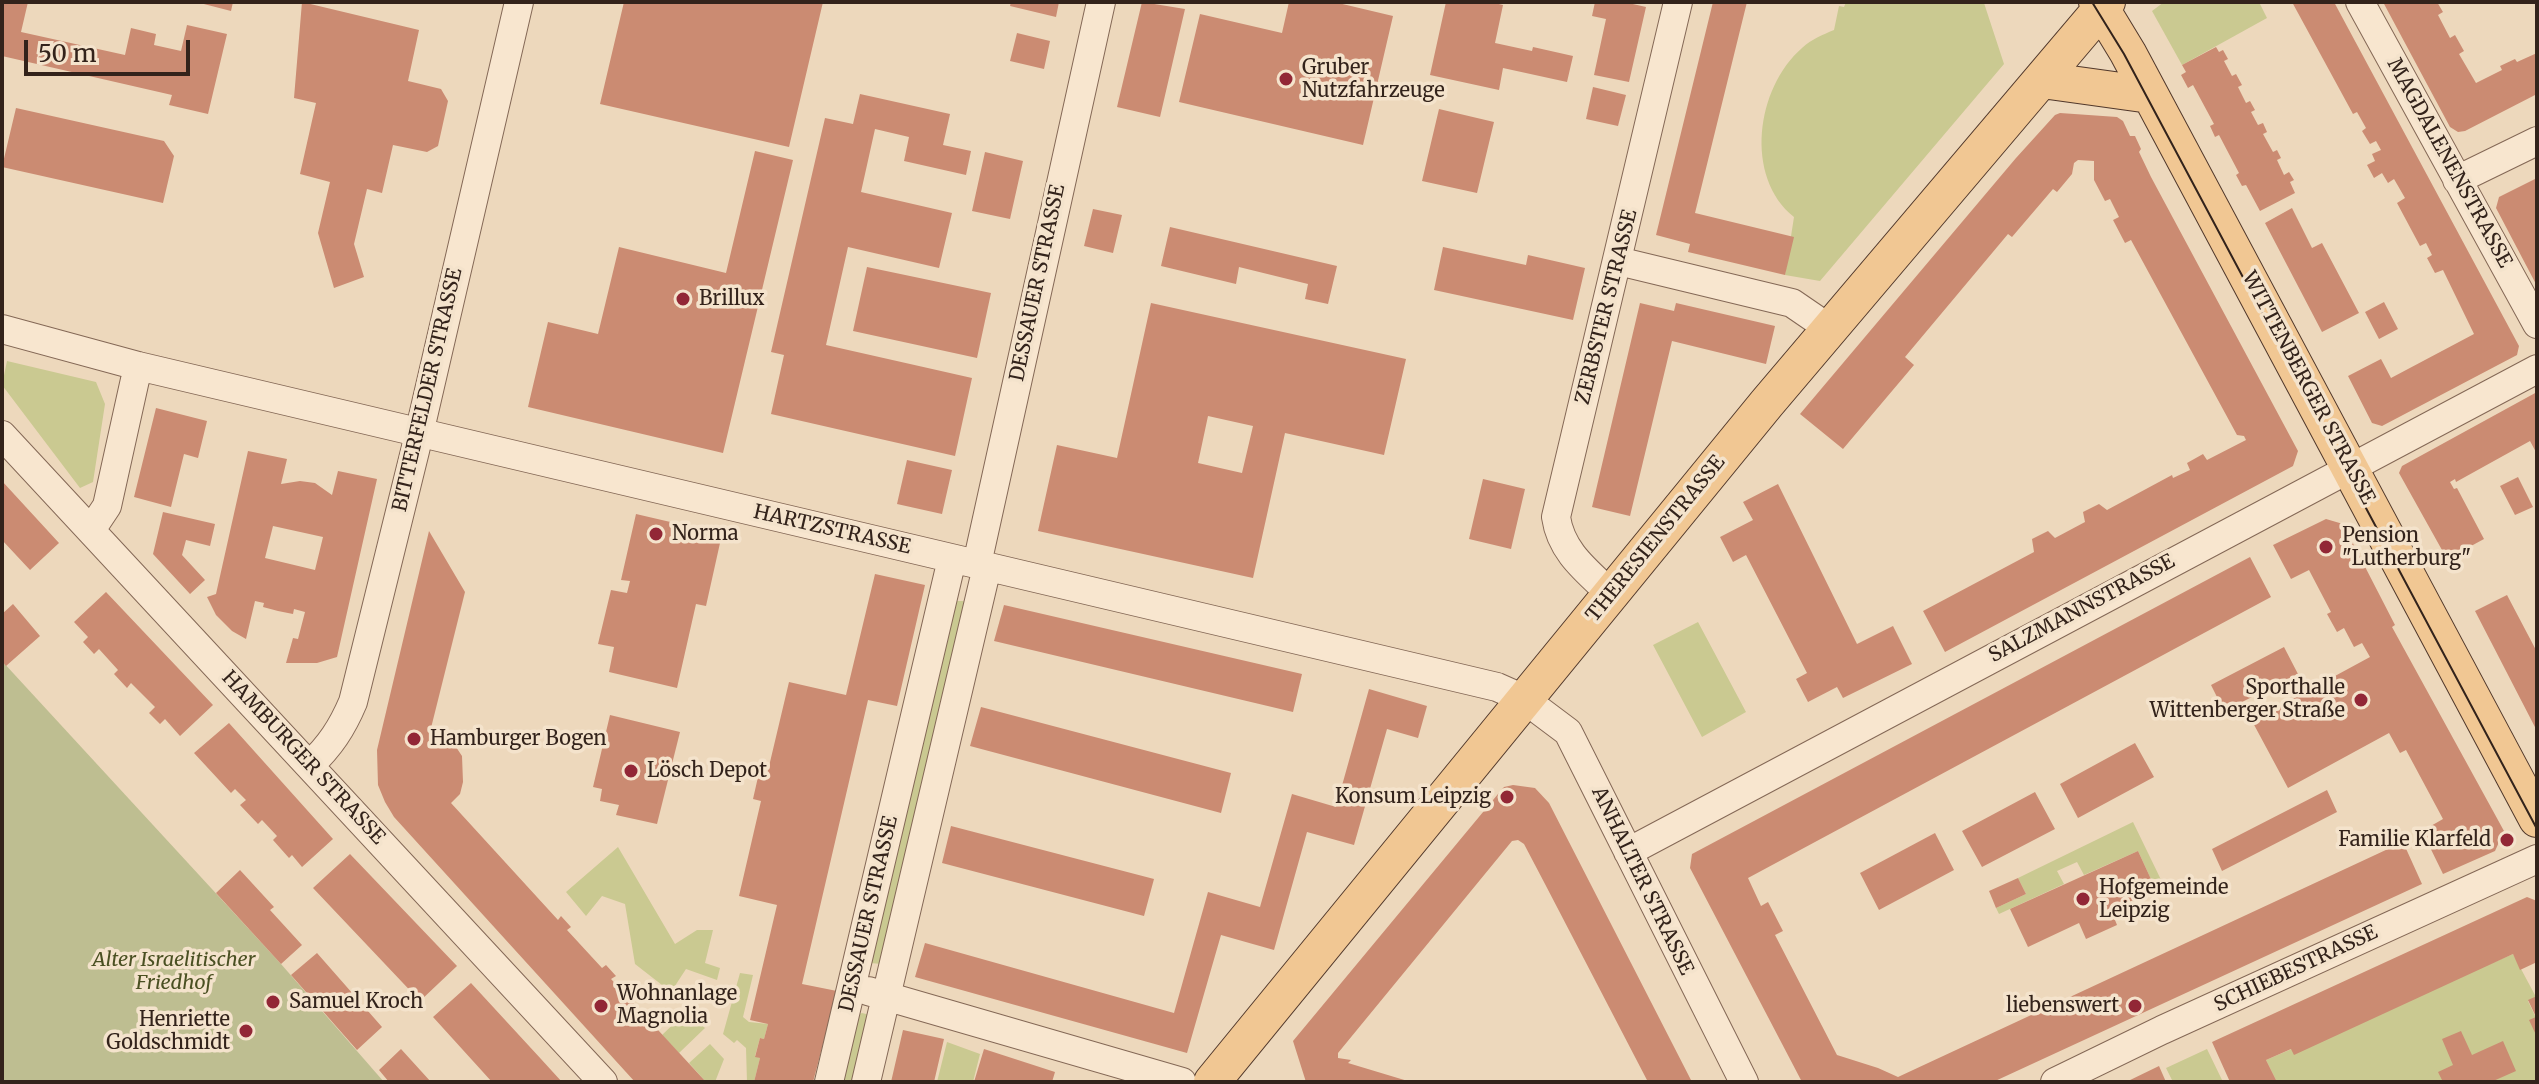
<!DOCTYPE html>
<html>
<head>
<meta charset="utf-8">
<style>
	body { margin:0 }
	#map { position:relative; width:2539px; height:1084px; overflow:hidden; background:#edd8bc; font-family:Merriweather,serif }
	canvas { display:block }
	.frame { position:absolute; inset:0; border:4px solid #33231b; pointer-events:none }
	.scale { position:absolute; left:24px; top:40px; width:166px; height:36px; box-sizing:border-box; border:4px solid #33231b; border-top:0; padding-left:10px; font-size:24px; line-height:28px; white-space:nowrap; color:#33231b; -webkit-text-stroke:6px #f4e3cc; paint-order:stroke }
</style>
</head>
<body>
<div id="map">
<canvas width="2539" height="1084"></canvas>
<div class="frame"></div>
<div class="scale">50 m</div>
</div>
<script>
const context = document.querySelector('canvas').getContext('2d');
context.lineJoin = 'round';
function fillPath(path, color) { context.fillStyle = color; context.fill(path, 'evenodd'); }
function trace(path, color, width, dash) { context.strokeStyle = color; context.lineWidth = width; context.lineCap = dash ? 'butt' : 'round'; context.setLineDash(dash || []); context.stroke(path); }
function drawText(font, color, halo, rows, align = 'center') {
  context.font = font + ' Merriweather,serif'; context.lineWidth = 7; context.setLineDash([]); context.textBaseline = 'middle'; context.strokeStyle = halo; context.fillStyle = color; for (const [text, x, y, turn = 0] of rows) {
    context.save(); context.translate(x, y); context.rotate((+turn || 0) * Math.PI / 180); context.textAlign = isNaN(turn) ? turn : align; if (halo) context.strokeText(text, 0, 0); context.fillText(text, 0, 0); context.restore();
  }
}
const green = new Path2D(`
	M1846,2L1984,3L2004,64L1820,281L1785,275L1794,217C1744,177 1756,88 1802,48C1812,39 1822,35 1834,30L1839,6L1844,7Z
	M2164,2H2259L2267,18L2182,65L2152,11Z
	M7,361L96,382L105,404L93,482L80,488L2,385Z
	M957,601H963L968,606L882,964L870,963L949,605Z
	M1698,622L1746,712L1702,737L1653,645Z
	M2133,822L2164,886L2156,890L2138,851L2084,875L2077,862L2057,871L2064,884L1999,914L1996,908L2026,894L2018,878Z
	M618,847L675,944L697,930H713L705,963L720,968L717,980L686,969L671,992L635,964L625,904L602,896L586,916L566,892Z
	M2513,954L2536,997L2528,1001L2537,1020V1082H2277L2266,1060Z
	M740,973L753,975L743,1017L749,1022L768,1024L764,1039L760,1038L755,1056L760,1058L754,1082H747L746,1048L737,1040L734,1043L723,1034Z
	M686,1012L705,1028L679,1053L662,1035Z
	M862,1013L870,1015L863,1082H835L853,1017Z
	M947,1042L980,1054L973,1082H937Z
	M710,1044L724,1059L715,1082H706L689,1063Z
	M2207,1049L2223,1082H2173L2166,1068Z`);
const cemetery = new Path2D(`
	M2,661L281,964L384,1082H2Z`);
const building = new Path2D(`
	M2,2H28L21,32L125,55L131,28L156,34L154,45L181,51L187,25L227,34L208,114L169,105L172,95L2,56Z
	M196,2H233L231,11Z
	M302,2L419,30L408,81L441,89L448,101L438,146L427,152L393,145L382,193L367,189L354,244L364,277L334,288L318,233L330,182L300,174L316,103L294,98Z
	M624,2H823L789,147L600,104Z
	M1011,2H1059L1056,17L1010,6Z
	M1142,2L1185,9L1160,117L1117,107Z
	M1289,2H1334L1393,16L1363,145L1179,102L1200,14L1282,33Z
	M1446,2H1490L1503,5L1495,43L1532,51L1533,47L1573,56L1567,82L1503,68L1499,90L1430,75Z
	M1595,2H1624L1646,7L1629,82L1594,75L1606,19L1592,16Z
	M1713,2H1747L1695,213L1794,237L1785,275L1688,252L1690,244L1656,235Z
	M2292,2H2334L2519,346L2517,355L2382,426L2372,423L2348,376L2381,359L2391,378L2474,334L2443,270L2435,273L2427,258L2432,255L2426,243L2420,246L2397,203L2405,198L2394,179L2388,183L2382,173L2374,178L2367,165L2375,161L2372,154L2381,150L2376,141L2370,144L2362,131L2366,128L2357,112L2353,114Z
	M2383,2H2437L2443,12L2438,15L2450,38L2455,35L2464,51L2459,54L2476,83L2502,70L2500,66L2515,59L2517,62L2537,53V94L2465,131L2458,132L2450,127Z
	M1017,33L1050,41L1044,69L1010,61Z
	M2216,47L2219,52L2223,50L2228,59L2224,61L2232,76L2236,74L2242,85L2238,87L2246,103L2250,101L2255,110L2251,112L2258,125L2263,123L2267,132L2263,134L2273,152L2277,150L2281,158L2277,160L2284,175L2289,172L2294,180L2290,182L2295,193L2260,211L2246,185L2242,186L2236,175L2239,173L2219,135L2215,137L2210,126L2214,124L2193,85L2188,88L2181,75L2186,72L2182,65Z
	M1593,87L1626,95L1618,126L1586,119Z
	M860,94L950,114L943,145L971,151L966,175L904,161L909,137L875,129L861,192L952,213L939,268L848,247L826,345L972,378L955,456L771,414L784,355L771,352L825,118L853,124Z
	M16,108L164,141L174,156L163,203L2,167Z
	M1439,109L1494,122L1477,193L1422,181Z
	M2060,113L2117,117L2123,121L2130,136H2135L2141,149L2139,152L2151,177L2298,451L2293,466L1945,652L1923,611L2034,552L2032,539L2048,531L2055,538L2085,522L2083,512L2099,504L2107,510L2172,475L2173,478L2190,470L2187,463L2203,454L2207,460L2246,440L2244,436L2237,435L2131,240L2125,243L2113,220L2119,217L2110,199L2105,201L2094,180V161L2078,160L2074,163L2072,174L2057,192L2053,189L2012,237L2008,234L1905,357L1914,365L1843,449L1800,414L2016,158L2055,115Z
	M755,151L793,160L723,453L528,407L548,322L598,334L619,247L726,273Z
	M985,152L1023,161L1010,219L972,211Z
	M2537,178V286L2496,208L2499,197Z
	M2292,208L2312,248L2322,243L2359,313L2322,332L2265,223Z
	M1093,209L1122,215L1113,253L1084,246Z
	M1170,227L1337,266L1328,304L1305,299L1308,284L1239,267L1236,284L1161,266Z
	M1443,247L1526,265L1528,255L1585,268L1573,320L1434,290Z
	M867,267L991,293L977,358L853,331Z
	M2384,302L2398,329L2379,339L2365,312Z
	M1151,303L1406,359L1384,455L1285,433L1253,578L1038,531L1057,445L1117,458ZM1208,416L1253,426L1242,473L1198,463Z
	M1640,303L1674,311L1676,303L1775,326L1766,364L1672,341L1630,516L1592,507Z
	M2537,392V454L2530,441L2456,482L2455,479L2450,482L2454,489L2457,488L2484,539L2447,559L2399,473L2402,466Z
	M156,408L207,421L198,458L184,454L171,507L134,497Z
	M248,451L287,459L281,484L300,481L315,483L332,495L338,471L377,479L337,657L317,663H286L293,638L298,639L305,612L294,609L293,614L278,611L263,607L264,603L255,601L246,639L232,631L216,615L207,597L216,594ZM273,526L323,537L315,570L265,558Z
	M907,460L952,470L942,514L897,504Z
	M2518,477L2533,507L2515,515L2500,486Z
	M1483,479L1525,489L1511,549L1469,539Z
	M2,481L59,543L30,570L2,540Z
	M1778,484L1857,644L1893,626L1912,664L1843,698L1837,687L1808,702L1796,679L1807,673L1746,555L1733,562L1720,537L1753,520L1743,502Z
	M163,512L215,524L210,546L186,540L182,555L205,580L190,594L153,554Z
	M636,514L722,534L706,606L696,604L677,688L609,672L614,647L598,644L611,590L627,593L630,581L621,580Z
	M2326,519L2343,524L2395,625L2392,627L2504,831L2495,851L2443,874L2422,831L2443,819L2406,750L2400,753L2389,733L2288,788L2252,721L2370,657L2362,643L2354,647L2344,628L2337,632L2327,614L2331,612L2309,570L2291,579L2273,545Z
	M429,531L465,592L430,732L443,735L454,744L462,756L463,782L460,794L451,803L558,920L561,916L571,927L567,930L602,968L606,965L616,976L611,979L706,1082H635L394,817L385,802L378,785L377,750Z
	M2250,557L2271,597L1748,878L1761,906L1768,902L1783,931L1775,935L1837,1055L1878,1068L1898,1077L2403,842L2422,884L1993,1082H1802L1690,868L1692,854Z
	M875,574L925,585L897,706L868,700L802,984L837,991L813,1082H754L760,1058L755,1057L760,1038L764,1039L768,1024L750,1020L777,905L739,896L761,801L753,799L758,777L766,779L789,682L846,695Z
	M106,592L213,705L180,736L165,719L160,724L149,713L155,707L131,683L127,688L114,674L118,670L99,649L94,654L83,642L88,637L74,622Z
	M2507,595L2537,652V731L2475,611Z
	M13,604L40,636L6,666L2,661V614Z
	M1004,605L1302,674L1293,712L994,641Z
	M2284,647L2298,674L2224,711L2211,685Z
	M1369,689L1427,706L1418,738L1387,729L1354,845L1307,832L1274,950L1221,935L1187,1053L915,977L925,943L1174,1013L1208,892L1260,907L1292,794L1336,807Z
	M981,707L1231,773L1221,813L970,746Z
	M610,715L680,732L657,824L616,815L619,805L600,801L602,789L593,787Z
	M229,723L333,839L302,867L292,855L289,858L273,840L277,836L262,820L258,824L240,805L246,800L235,789L231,793L194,753Z
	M2135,743L2154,777L2078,818L2060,784Z
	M1513,785L1535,788L1549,803L1692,1082H1648L1545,884L1524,844L1518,840L1512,841L1338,1053V1058L1351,1060L1348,1063L1411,1082H1306L1293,1041L1498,794L1504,787Z
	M2327,790L2337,812L2222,871L2212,849Z
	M2035,792L2055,829L1982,867L1962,831Z
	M951,826L1154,879L1144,916L942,863Z
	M1935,833L1954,870L1879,910L1860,873Z
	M2138,851L2156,890L2111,910L2117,925L2086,939L2079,923L2028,947L2010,909Z
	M350,854L457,966L420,1001L313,888Z
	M240,870L274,907L270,910L302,945L281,964L216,893Z
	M2018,878L2026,894L1996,908L1989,891Z
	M2527,897L2537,901V962L2520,970L2513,954L2294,1055L2291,1049L2266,1060L2277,1082H2230L2212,1042Z
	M317,953L382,1027L357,1050L291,975Z
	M471,983L541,1059L562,1082H492L433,1017Z
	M2537,996V1037L2529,1020L2536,1017L2528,1000Z
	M903,1030L944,1039L934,1082H891Z
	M2461,1031L2472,1055L2503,1041L2516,1071L2491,1082H2443L2438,1072L2453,1065L2442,1039Z
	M401,1049L431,1082H389L379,1070Z
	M984,1049L1055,1072L1052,1082H974Z
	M2159,1066L2166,1082H2126Z`);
const minor = new Path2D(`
	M2360,2L2537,324
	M2457,180L2537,141
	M1618,261L1792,303L1830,329
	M2,329L138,366L1497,687L1524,699L1568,732L1744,1082
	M2,435L603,1082
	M91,530L107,506L138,366
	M977,564L1101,2
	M1611,594C1587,571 1561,552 1556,517L1678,2
	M310,765C330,746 342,728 353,702L415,451L519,2
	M1628,852L2537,369
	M868,991L1182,1082
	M829,1082L952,559
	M866,1082L987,567
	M2055,1082L2162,1030L2537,859`);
const major = new Path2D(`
	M2097,2L2128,53L2537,819
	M2042,80L2150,95
	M1212,1082L1767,403L2107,2`);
const tram = new Path2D(`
	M2092,2L2124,54L2537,829`);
const markers = [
	[1286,79,8,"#922736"],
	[683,299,8,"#922736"],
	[656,534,8,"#922736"],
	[2326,547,8,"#922736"],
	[2361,700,8,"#922736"],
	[414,739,8,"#922736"],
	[631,771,8,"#922736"],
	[1507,797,8,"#922736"],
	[2507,840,8,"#922736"],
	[2083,899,8,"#922736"],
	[273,1002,8,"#922736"],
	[601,1006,8,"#922736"],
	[2135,1006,8,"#922736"],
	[246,1031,8,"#922736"]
];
const poiNames = [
	["Gruber",1302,68],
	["Nutzfahrzeuge",1302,91],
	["Brillux",699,299],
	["Norma",672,534],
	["Pension",2342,536],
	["\"Lutherburg\"",2342,559],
	["Sporthalle",2345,688,"right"],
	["Wittenberger Straße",2345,711,"right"],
	["Hamburger Bogen",430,739],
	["Lösch Depot",647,771],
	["Konsum Leipzig",1491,797,"right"],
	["Familie Klarfeld",2491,840,"right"],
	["Hofgemeinde",2099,888],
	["Leipzig",2099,911],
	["Wohnanlage",617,994],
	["Magnolia",617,1017],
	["Samuel Kroch",289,1002],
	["liebenswert",2119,1006,"right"],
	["Henriette",230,1020,"right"],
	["Goldschmidt",230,1043,"right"]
];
const streetNames = [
	["MAGDALENENSTRASSE",2449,163,61],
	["DESSAUER STRASSE",1038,283,-78],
	["ZERBSTER STRASSE",1607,307,-76],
	["WITTENBERGER STRASSE",2308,388,62],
	["BITTERFELDER STRASSE",428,390,-77],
	["HARTZSTRASSE",832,530,13],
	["THERESIENSTRASSE",1656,539,-51],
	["SALZMANNSTRASSE",2082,609,-28],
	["HAMBURGER STRASSE",303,758,47],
	["ANHALTER STRASSE",1642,881,64],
	["DESSAUER STRASSE",869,914,-77],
	["SCHIEBESTRASSE",2296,969,-25]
];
const parkNames = [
	["Alter Israelitischer",174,960],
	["Friedhof",174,983]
];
fillPath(green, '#cac991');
fillPath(cemetery, '#bebe91');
fillPath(building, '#cb8b72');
trace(minor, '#846856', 30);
trace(major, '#51382b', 38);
trace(minor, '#f8e6cf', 28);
trace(major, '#f1c793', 36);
trace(tram, '#33231b', 2);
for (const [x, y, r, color] of markers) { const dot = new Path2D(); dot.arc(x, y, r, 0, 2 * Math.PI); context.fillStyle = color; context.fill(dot); trace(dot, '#f4e3cc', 3); }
drawText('20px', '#33231b', '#f4e3cc', poiNames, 'left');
drawText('20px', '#33231b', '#f4e3cc', streetNames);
drawText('italic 20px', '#4a5022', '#f4e3cc', parkNames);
</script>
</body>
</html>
